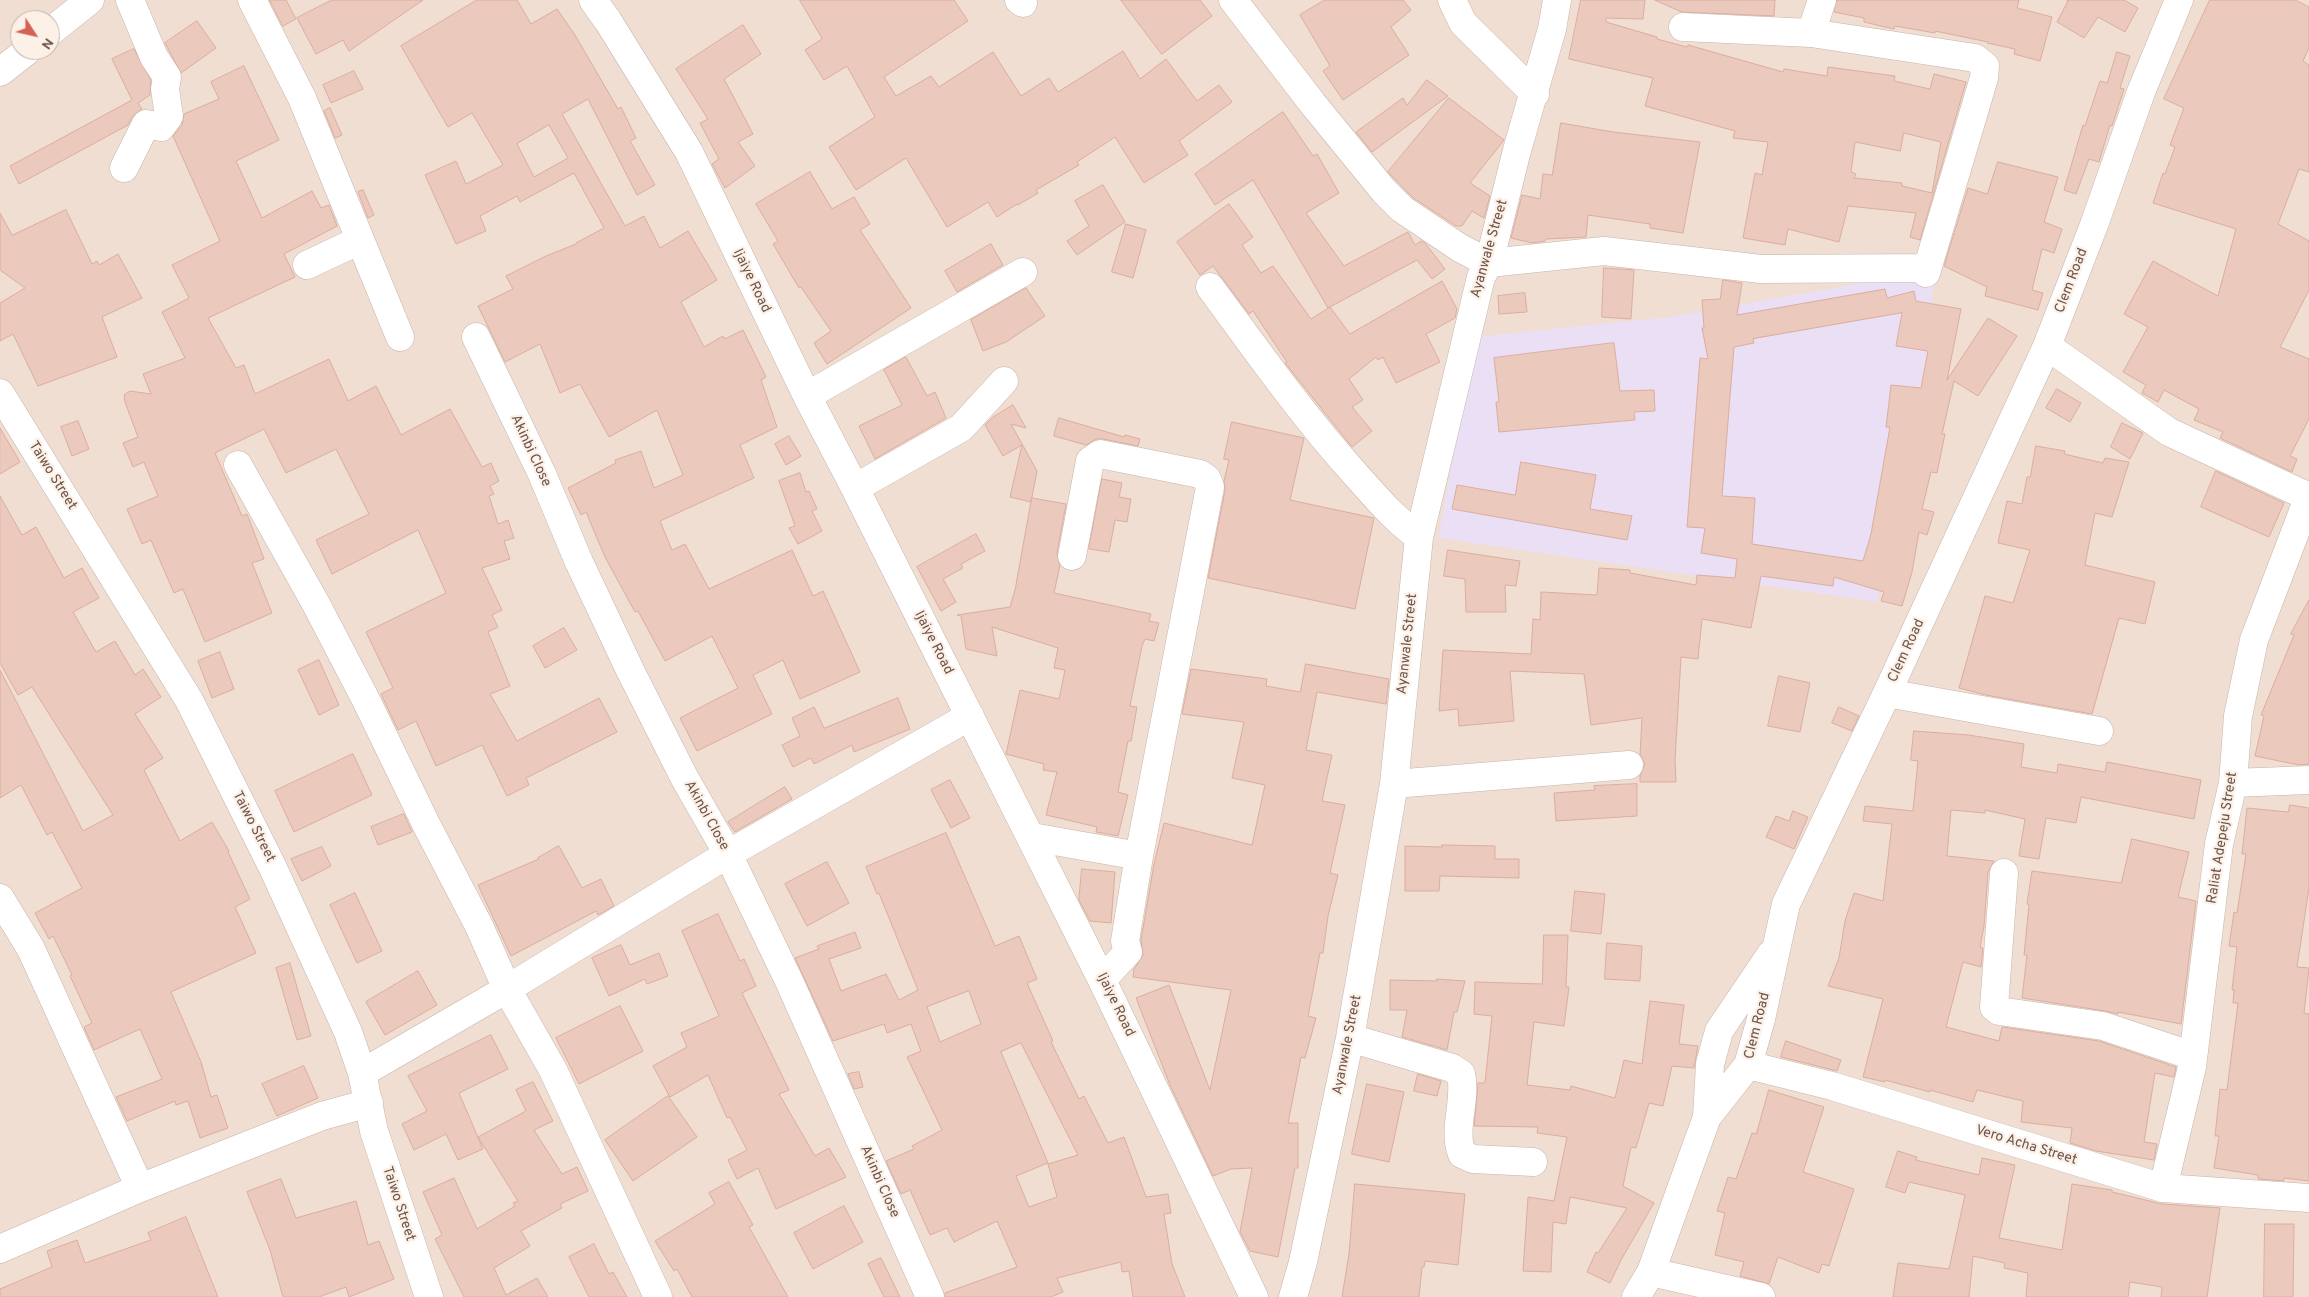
<!DOCTYPE html>
<html>
<head>
<meta charset="utf-8">
<style>
	body { margin:0 }
	#map { position:relative; width:2309px; height:1297px; overflow:hidden; background:#f9ede2; font-family:Overpass,sans-serif }
	canvas { display:block }
	.north { position:absolute; left:10px; top:10px; width:50px; height:50px; box-sizing:border-box; background:#fcf1e7; border:1px solid #c3b2a9; border-radius:50%; rotate:125deg; font-size:14px; font-weight:700; line-height:20px; text-align:center; color:#6d534c }
	.north::after { content:''; display:block; margin:auto; width:18px; height:22px; background:#d56055; clip-path:polygon(50% 0,100% 100%,50% 72%,0 100%) }
</style>
</head>
<body>
<div id="map">
<canvas width="2309" height="1297"></canvas>
<div class="north">N</div>
</div>
<script>
const context = document.querySelector('canvas').getContext('2d');
context.lineJoin = 'round';
function fillPath(path, color) { context.fillStyle = color; context.fill(path, 'evenodd'); }
function trace(path, color, width, dash) { context.strokeStyle = color; context.lineWidth = width; context.lineCap = dash ? 'butt' : 'round'; context.setLineDash(dash || []); context.stroke(path); }
function drawText(font, color, halo, rows, align = 'center') {
  context.font = font + ' Overpass,sans-serif'; context.lineWidth = 4.5; context.setLineDash([]); context.textBaseline = 'middle'; context.strokeStyle = halo; context.fillStyle = color; for (const [text, x, y, turn = 0] of rows) {
    context.save(); context.translate(x, y); context.rotate((+turn || 0) * Math.PI / 180); context.textAlign = isNaN(turn) ? turn : align; if (halo) context.strokeText(text, 0, 0); context.fillText(text, 0, 0); context.restore();
  }
}
const residential = new Path2D(`
	M0,0H2309V1297H0ZM20,20H50V50H20Z`);
const education = new Path2D(`
	M1935,270L1927,350L1896,537L1877,602L1438,538L1475,337L1670,317Z`);
const building = new Path2D(`
	M270,0H286L296,19L283,26Z
	M332,0H423L349,51L343,40L316,54L297,18Z
	M477,0H517L531,24L557,9L575,35L618,109L621,107L636,138L630,141L655,185L637,195L588,99L562,114L625,226L644,216L660,248L688,231L717,280L681,302L704,347L723,336L725,339L743,330L766,377L761,380L777,427L740,445L754,478L660,521L672,550L685,544L709,589L792,550L813,596L823,591L860,672L800,699L783,660L753,675L772,714L697,751L680,718L738,688L712,636L665,661L638,611L635,612L605,557L586,512L581,515L568,488L616,463L615,460L641,451L654,488L683,475L657,410L609,437L580,384L560,393L540,344L505,362L478,306L513,289L506,276L546,256L576,244V243L604,228L574,173L520,202L517,196L480,216L486,231L456,244L425,175L456,161L466,184L503,165L472,113L448,127L401,46ZM549,125L568,158L534,177L517,144Z
	M800,0H954L968,21L884,77L896,96L931,76L939,87L993,52L1021,96L1049,78L1058,92L1123,51L1140,79L1166,59L1197,101L1219,85L1232,102L1179,141L1188,155L1144,183L1115,137L1077,162L1079,165L1036,190L1038,193L1018,205L1017,204L997,217L988,202L947,227L906,158L856,190L829,147L875,117L847,66L824,80L805,50L822,39Z
	M1121,0H1200L1212,16L1162,54Z
	M1325,0H1403L1411,10L1391,27L1409,55L1343,100L1323,71L1330,66L1300,15Z
	M1581,0H1645L1643,19L1606,18V22L1657,37V39L1687,47L1688,45L1783,72L1784,69L1827,76L1828,67L1895,76L1894,81L1930,89L1934,74L1966,82L1920,240L1910,237L1916,213L1848,206L1839,242L1788,229L1785,245L1743,238L1755,173L1762,175L1768,142L1733,138L1735,131L1645,106L1653,78L1569,59ZM1904,133L1941,142L1932,193L1902,186V183L1854,178L1856,174L1851,172L1855,142L1900,151Z
	M1655,0H1775L1774,16L1682,12Z
	M1837,0H2019L2017,8L2052,17L2040,61L2014,54L2015,49L1987,43L1988,42L1935,31V33L1895,26L1894,29L1864,22V18L1834,12Z
	M2067,0H2124L2138,8L2125,32L2098,17L2084,38L2057,22L2068,1Z
	M2210,0H2295L2309,7V48L2303,61L2309,65V172L2299,169L2278,224L2309,241V290L2280,347L2309,359V419L2290,456L2297,459L2292,472L2220,438L2223,432L2194,420L2199,409L2164,390L2158,402L2142,393L2146,385L2123,372L2148,327L2124,314L2153,261L2218,296L2236,229L2153,203L2163,173L2165,174L2175,147L2170,145L2184,108L2164,99Z
	M197,21L216,48L181,73L165,43Z
	M743,25L761,54L724,79L753,134L738,142L755,166L725,188L712,164L719,159L700,123L708,119L676,69Z
	M134,49L151,80L150,95L138,103L142,109L132,117L128,125L19,184L10,166L132,100L112,59Z
	M2117,52L2130,56L2120,88L2124,89L2112,126L2110,125L2099,162L2089,159L2076,194L2064,190L2083,125L2085,126L2100,81L2107,83Z
	M244,66L279,140L236,161L262,218L312,191L321,208L329,205L337,226L284,254L295,277L208,318L236,368L244,365L255,394L329,359L348,401L376,386L401,435L450,409L482,467L491,463L499,481L490,486L494,494L489,496L498,524L508,520L514,538L504,541L510,559L482,568L502,610L492,615L498,627L488,632L510,686L490,694L517,741L599,698L617,732L526,778L529,785L507,796L482,745L436,766L416,721L398,730L381,694L393,688L366,632L446,593L418,530L332,574L316,540L369,514L336,449L286,473L264,429L215,453L242,516L247,514L264,559L252,563L272,613L205,642L183,589L174,593L151,540L142,544L127,509L158,496L144,462L133,467L123,443L138,437L125,402L124,395L130,391L151,394L143,374L185,358L162,312L189,298L172,265L220,241L173,136L182,125L184,114L219,99L211,82Z
	M354,71L363,89L331,103L323,85Z
	M1427,80L1448,96L1372,152L1356,132L1403,98L1407,105Z
	M1449,98L1504,140L1470,183L1490,196L1484,218L1472,211L1462,226H1456L1412,197L1388,172Z
	M330,108L342,135L335,138L324,111Z
	M1283,112L1313,156L1317,154L1339,193L1306,213L1344,266L1408,232L1415,245L1421,241L1425,243L1445,269L1432,279L1417,260L1328,308L1253,180L1215,205L1195,174Z
	M1561,123L1613,132L1700,142L1683,233L1650,228V224L1588,215L1586,237L1546,239L1545,241L1532,243L1511,238L1522,195L1540,199L1543,174L1552,175Z
	M1998,162L2058,177L2044,222L2062,229L2054,253L2042,249L2032,290L2043,293L2038,310L1985,296L1987,287L1944,266L1968,188L1987,194Z
	M810,172L832,209L854,197L870,224L860,230L911,308L827,364L814,343L831,331L801,287L799,288L773,244L778,241L756,204Z
	M1103,185L1125,222L1077,255L1067,241L1089,226L1075,201Z
	M363,190L374,215L368,218L358,192Z
	M1229,204L1253,237L1242,245L1261,273L1273,266L1311,319L1330,307L1350,334L1442,281L1457,309L1455,318L1426,334L1440,362L1396,383L1383,357L1378,360L1376,357L1349,379L1363,400L1352,407L1372,431L1352,447L1285,363L1287,362L1253,311L1249,314L1213,266L1200,275L1177,242Z
	M66,210L92,264L97,261L99,265L118,254L142,298L102,317L117,357L38,386L13,334L0,341V303L25,288L0,270V213L12,235Z
	M1126,224L1146,230L1133,278L1112,272Z
	M991,244L1003,265L957,292L945,271Z
	M1604,268L1634,270L1631,319L1602,317Z
	M1723,280L1742,283L1737,315L1885,289L1887,298L1914,291L1916,301L1961,309L1947,380L1988,318L2017,336L1978,396L1954,381L1942,434H1945L1937,473L1931,472L1922,509L1934,512L1927,535L1919,532L1912,572L1902,606L1881,601L1884,592L1834,577L1833,586L1761,576L1751,628L1702,619L1698,659L1681,657L1675,760L1676,782H1640V776L1645,764L1640,755L1642,718L1591,725L1584,674L1510,671L1514,721L1459,726L1458,709L1439,711L1443,650L1531,654L1533,619L1540,620L1541,592L1597,595L1599,568L1630,570V573L1696,585L1697,575L1735,578L1737,559L1701,553L1705,528L1687,527L1700,358L1708,359L1702,328H1704L1702,300L1720,299ZM1902,313L1896,346L1928,351L1921,388L1891,385L1886,427H1890L1871,534L1863,561L1752,544L1755,498L1722,496L1734,347L1754,343L1753,339Z
	M1026,288L1045,316L1006,342L983,351L971,320Z
	M1525,293L1527,312L1499,314L1498,296Z
	M1614,343L1620,391L1654,390L1655,411L1634,412L1635,420L1499,432L1496,402H1499L1494,358Z
	M906,357L927,396L935,392L946,418L875,459L859,426L902,405L884,370Z
	M2057,389L2081,403L2070,422L2046,408Z
	M1013,405L1026,428L1011,424L1037,471L1031,502L1010,497L1022,445L1003,456L985,425L992,418Z
	M1059,418L1124,437L1125,435L1140,439L1138,446L1103,439H1096L1086,445L1054,436Z
	M78,421L89,449L72,456L61,427Z
	M1232,422L1304,438L1290,500L1374,518L1355,609L1208,578L1225,490L1224,481L1229,460L1224,459Z
	M2122,423L2143,433L2130,459L2111,447Z
	M0,428L20,462L0,474Z
	M789,436L801,456L786,465L775,444Z
	M2036,446L2065,451L2064,454L2103,463L2105,458L2129,462L2112,517L2095,513L2085,565L2155,582L2145,624L2119,618L2092,714L1986,695L1959,688L1985,596L2013,603L2030,550L1998,543L2007,501L2022,504L2027,477H2030Z
	M1521,462L1596,475L1590,509L1632,516L1627,540L1452,509L1457,485L1515,495Z
	M2216,471L2284,503L2269,537L2201,507Z
	M800,473L806,492L809,491L817,509L812,511L822,531L798,544L789,528L795,526L779,481Z
	M1102,479L1122,483L1119,497L1131,499L1127,522L1115,520L1109,552L1089,549Z
	M0,496L22,535L36,527L64,578L82,568L99,598L73,612L96,652L115,641L135,675L143,669L161,697L135,714L163,758L144,770L180,841L212,822L229,851L228,852L250,899L235,907L256,953L171,992L201,1062L211,1097L217,1095L228,1128L200,1138L188,1101L176,1105L175,1101L127,1121L116,1097L162,1079L140,1029L94,1050L84,1027L92,1023L70,976L72,975L53,936L49,939L35,913L82,888L52,832L47,835L21,785L0,798V670L83,831L113,815L32,687L18,695L0,663Z
	M1032,498L1066,504L1057,553L1060,565L1054,593L1151,614L1149,621L1159,623L1154,641L1145,639L1142,646L1130,706L1137,707L1131,741H1128L1118,792L1128,795L1118,836L1096,832L1097,827L1046,815L1057,772L1043,770L1044,764L1006,754L1020,690L1059,699L1065,670L1054,668L1058,648L992,627L997,656L966,649L961,616L957,615L1010,607L1015,590Z
	M976,534L985,551L961,564L963,568L943,579L956,602L941,611L917,567Z
	M1448,550L1520,561L1516,586L1505,585L1506,612H1466L1465,579L1444,576Z
	M2309,600V764L2299,765L2255,756L2264,716L2261,715L2294,635L2291,634Z
	M564,628L577,650L545,668L533,646Z
	M220,652L234,689L212,698L198,661Z
	M319,660L339,705L319,715L298,670Z
	M1306,664L1389,679L1386,704L1317,692L1306,750L1332,755L1322,801L1345,805L1330,873L1338,875L1328,916L1323,953H1320L1308,1016L1316,1018L1305,1058L1301,1057L1288,1123H1298V1168H1295L1278,1257L1250,1251L1240,1232L1252,1168L1231,1169L1213,1176L1170,1085L1136,998L1169,985L1210,1090L1231,990L1133,977L1134,969L1143,955L1141,940L1154,864L1164,823L1252,845L1265,785L1232,778L1244,722L1182,714L1191,669L1267,679L1266,686L1300,692Z
	M1779,676L1810,683L1800,732L1768,726Z
	M898,698L910,729L854,752L852,745L814,764L811,758L793,767L782,745L800,736L792,718L814,707L824,728Z
	M1839,707L1859,716L1852,731L1832,723Z
	M1914,731L1969,735L2024,744L2021,767L2057,773L2058,764L2105,772L2107,762L2201,780L2194,819L2081,797L2076,823L2046,818L2039,859L2019,856L2025,819L1985,810V813L1951,810L1947,856L1994,861L1988,872L1984,926L1980,947L1983,948L1981,967L1963,962L1946,1027L1999,1041L2002,1027L2099,1041L2176,1067L2174,1077L2155,1073L2144,1142L2157,1144L2154,1160L2096,1151L2070,1143L2072,1128L2021,1122L2023,1101L1977,1090L1973,1102L1930,1090V1092L1885,1080V1082L1863,1077L1883,999L1828,986L1839,958L1845,921L1854,893L1883,901L1892,824L1863,821L1865,806L1913,811L1918,761L1911,760Z
	M353,754L372,795L294,832L275,791Z
	M950,780L970,818L951,828L931,790Z
	M1637,784V816L1556,821L1554,793L1595,790L1594,786Z
	M785,787L792,799L735,832L728,822Z
	M2290,805L2309,808V888L2297,967L2309,968L2304,1013L2309,1014V1181L2284,1178V1181L2258,1179V1175L2214,1168L2219,1136H2215L2220,1089L2227,1090L2238,1003H2233L2234,990H2232L2237,947L2229,946L2234,912L2237,913L2246,854H2242L2247,808L2288,812Z
	M1793,811L1808,817L1794,849L1766,837L1776,816L1789,821Z
	M404,814L412,832L378,845L371,827Z
	M946,833L995,946L1019,936L1037,979L1027,983L1053,1041L1051,1042L1079,1099L1084,1096L1108,1143L1124,1137L1146,1197L1168,1194L1171,1213L1164,1214L1172,1264L1185,1297H1133L1129,1271L1122,1272L1121,1262L1057,1278L1063,1292L1051,1297H945V1293L1017,1267L997,1221L954,1242L947,1228L930,1235L910,1190L901,1194L886,1161L914,1149L912,1146L942,1130L907,1057L921,1051L911,1024L887,1033L884,1024L833,1041L795,958L819,949L817,946L855,932L861,948L829,959L841,991L886,974L899,1000L918,990L879,893L877,894L866,867ZM969,991L981,1024L940,1042L927,1007ZM1021,1043L1078,1155L1048,1164L1057,1197L1029,1207L1016,1176L1048,1163L1001,1052Z
	M2132,839L2189,852L2178,897L2196,901L2181,1024L2118,1012V1014L2105,1011L2022,998L2027,955H2024L2029,905L2027,904L2032,871L2121,883Z
	M1442,845L1495,846V859H1519V878L1440,876L1439,891H1405V846L1442,847Z
	M559,846L582,888L601,879L614,906L598,915L596,911L511,956L478,885L539,859L538,858Z
	M322,847L331,866L302,881L291,859Z
	M827,862L849,903L807,926L785,884Z
	M1082,869L1115,872L1111,923L1090,921L1079,900Z
	M1575,891L1605,894L1601,934L1571,931Z
	M355,893L382,951L357,963L330,905Z
	M718,914L740,961L744,959L756,986L742,993L789,1090L779,1094L815,1156L829,1148L846,1177L776,1209L758,1168L737,1179L728,1160L747,1150L730,1117L727,1118L708,1075L670,1097L653,1066L687,1047L681,1033L719,1016L682,931Z
	M1544,935H1568L1566,987H1569L1564,1026L1534,1022L1527,1085L1570,1090L1571,1086L1615,1098L1624,1060L1642,1064L1650,1001L1684,1005L1679,1044L1698,1046L1694,1068L1672,1066L1663,1106L1649,1103L1636,1148L1631,1147L1623,1186L1654,1203L1621,1260L1610,1283L1587,1272L1596,1252L1598,1253L1627,1208L1570,1197L1566,1224L1553,1222L1551,1272L1523,1271L1528,1197L1554,1201L1567,1137L1537,1133L1538,1127L1474,1126L1478,1083H1485L1492,1016L1474,1014L1475,982L1542,984Z
	M1607,943L1642,946L1640,981L1605,979Z
	M621,945L630,965L659,953L668,976L647,984L645,979L609,996L592,958Z
	M290,963L311,1036L297,1040L276,968Z
	M418,971L437,1005L385,1035L366,1002Z
	M1437,979L1465,981L1457,1012H1454L1447,1050L1402,1037L1407,1010H1390V980L1437,981Z
	M620,1006L643,1051L579,1084L556,1038Z
	M491,1035L508,1069L459,1093L483,1149L458,1160L446,1134L414,1150L402,1124L427,1111L408,1076Z
	M1786,1041L1841,1060L1837,1071L1781,1057Z
	M304,1066L318,1098L277,1116L262,1084Z
	M859,1072L863,1087L854,1089L848,1074Z
	M1418,1074L1441,1081L1437,1096L1414,1091Z
	M533,1082L553,1121L534,1130L562,1174L577,1167L588,1191L560,1204L562,1208L521,1231L530,1246L494,1268L506,1295L537,1278L548,1297H464L435,1239L442,1235L423,1192L454,1178L477,1229L515,1206L513,1203L518,1201L478,1137L526,1111L516,1090Z
	M1367,1084L1404,1092L1389,1162L1352,1154Z
	M1769,1090L1824,1107L1803,1172L1854,1189L1829,1266L1822,1264L1819,1273L1778,1257L1769,1284L1740,1276L1744,1262L1715,1255L1725,1213L1717,1211L1728,1177L1736,1179L1752,1133L1756,1134Z
	M668,1096L697,1137L633,1181L605,1140Z
	M1898,1151L1917,1157L1916,1160L1979,1175L1982,1158L2015,1165L1999,1238L2062,1250L2072,1184L2112,1190V1192L2162,1204L2220,1208L2207,1297H2161L2162,1287L2130,1282L2128,1297H2026L2028,1273L2004,1268L2005,1263L1973,1256L1969,1297H1893L1898,1263L1949,1269L1965,1195L1909,1182L1905,1193L1886,1187Z
	M281,1179L296,1218L356,1201L368,1245L379,1241L394,1279L349,1297L346,1287L319,1297H283L270,1250L247,1192Z
	M729,1182L753,1225L749,1227L788,1297H692L677,1269L674,1271L655,1241L715,1204L709,1193Z
	M1355,1184L1465,1194L1458,1265L1425,1261L1424,1267H1422L1419,1297H1342L1349,1254Z
	M844,1206L863,1242L813,1269L794,1233Z
	M186,1217L218,1297H0V1289L52,1267L47,1251L77,1240L85,1263L151,1240L148,1233Z
	M2265,1224H2294L2293,1297H2264Z
	M594,1244L609,1274L613,1272L627,1297H589L569,1257Z
	M881,1258L900,1297H884L868,1264Z`);
const minor = new Path2D(`
	M252,0L302,98L400,337
	M593,0L608,21L689,152L807,396L855,488L1102,980L1254,1297
	M1019,0L1023,3
	M1233,0L1313,104L1384,191L1402,209L1460,248L1489,263L1604,251L1761,269L1927,268L1926,273
	M1452,0L1463,23L1535,94
	M1683,27L1811,33L1975,58L1985,66L1984,78L1926,273
	M50,32L90,0
	M1811,33L1822,0
	M0,72L28,50
	M124,168L146,124L161,127L169,116L165,89L167,77L154,57L130,0
	M307,265L360,240
	M1210,287C1257,351 1303,416 1356,475C1376,497 1394,519 1419,537
	M476,337L542,474L579,562L630,670L684,777L728,854L790,983L930,1297
	M2047,346L2169,432L2309,497
	M0,393L189,700L273,868L348,1032L362,1073L374,1131L429,1297
	M807,396L1023,272
	M238,465L316,604L366,700L427,826L479,926L507,989L553,1070L658,1297
	M855,488L961,428L1004,381
	M1072,556L1090,461L1100,454L1200,474L1207,479L1210,487L1139,856L1125,941L1128,952L1102,980
	M1887,693L2099,731
	M2233,783L2309,780
	M1394,784L1629,765
	M1032,837L1139,856
	M2004,873L1994,1007L1999,1011L2103,1026L2193,1056
	M0,898L31,949L140,1188
	M1350,1038L1452,1068L1461,1074C1467,1100 1452,1129 1462,1154L1473,1159L1533,1162
	M1748,1065L1832,1086L2163,1188L2309,1198
	M362,1073L507,989L728,854L970,716
	M1707,1117L1710,1064L1719,1031L1771,954
	M2163,1188L2192,1067L2219,844L2233,783L2238,716L2254,640L2309,496
	M0,1249L140,1188L322,1116L369,1103
	M1651,1272L1761,1297
	M1293,1297L1303,1262L1350,1038L1394,784L1419,537L1481,277L1489,263L1517,150L1552,29L1557,0
	M1636,1297L1651,1272L1707,1117L1748,1065L1761,1019L1786,904L1887,693L2047,346L2094,225L2141,92L2179,0`);
const streetNames = [
	["Ayanwale Street",1490,249,-74],
	["Ijaiye Road",751,281,64],
	["Clem Road",2072,281,-69],
	["Akinbi Close",530,451,65],
	["Taiwo Street",52,476,58],
	["Ijaiye Road",933,643,63],
	["Ayanwale Street",1408,644,-84],
	["Clem Road",1907,651,-65],
	["Akinbi Close",706,816,61],
	["Taiwo Street",253,827,63],
	["Raliat Adepeju Street",2223,838,-81],
	["Ijaiye Road",1115,1005,64],
	["Clem Road",1758,1026,-76],
	["Ayanwale Street",1348,1045,-79],
	["Vero Acha Street",2026,1146,17],
	["Akinbi Close",879,1182,66],
	["Taiwo Street",398,1204,72]
];
fillPath(residential, '#efded1');
fillPath(education, '#eadff5');
fillPath(building, '#ebc9bd');
trace(building, '#dbae9f', 1);
trace(minor, '#c8b4ab', 29);
trace(minor, '#fff', 28);
drawText('14px', '#6d534c', '#fcf1e7', streetNames);
</script>
</body>
</html>
